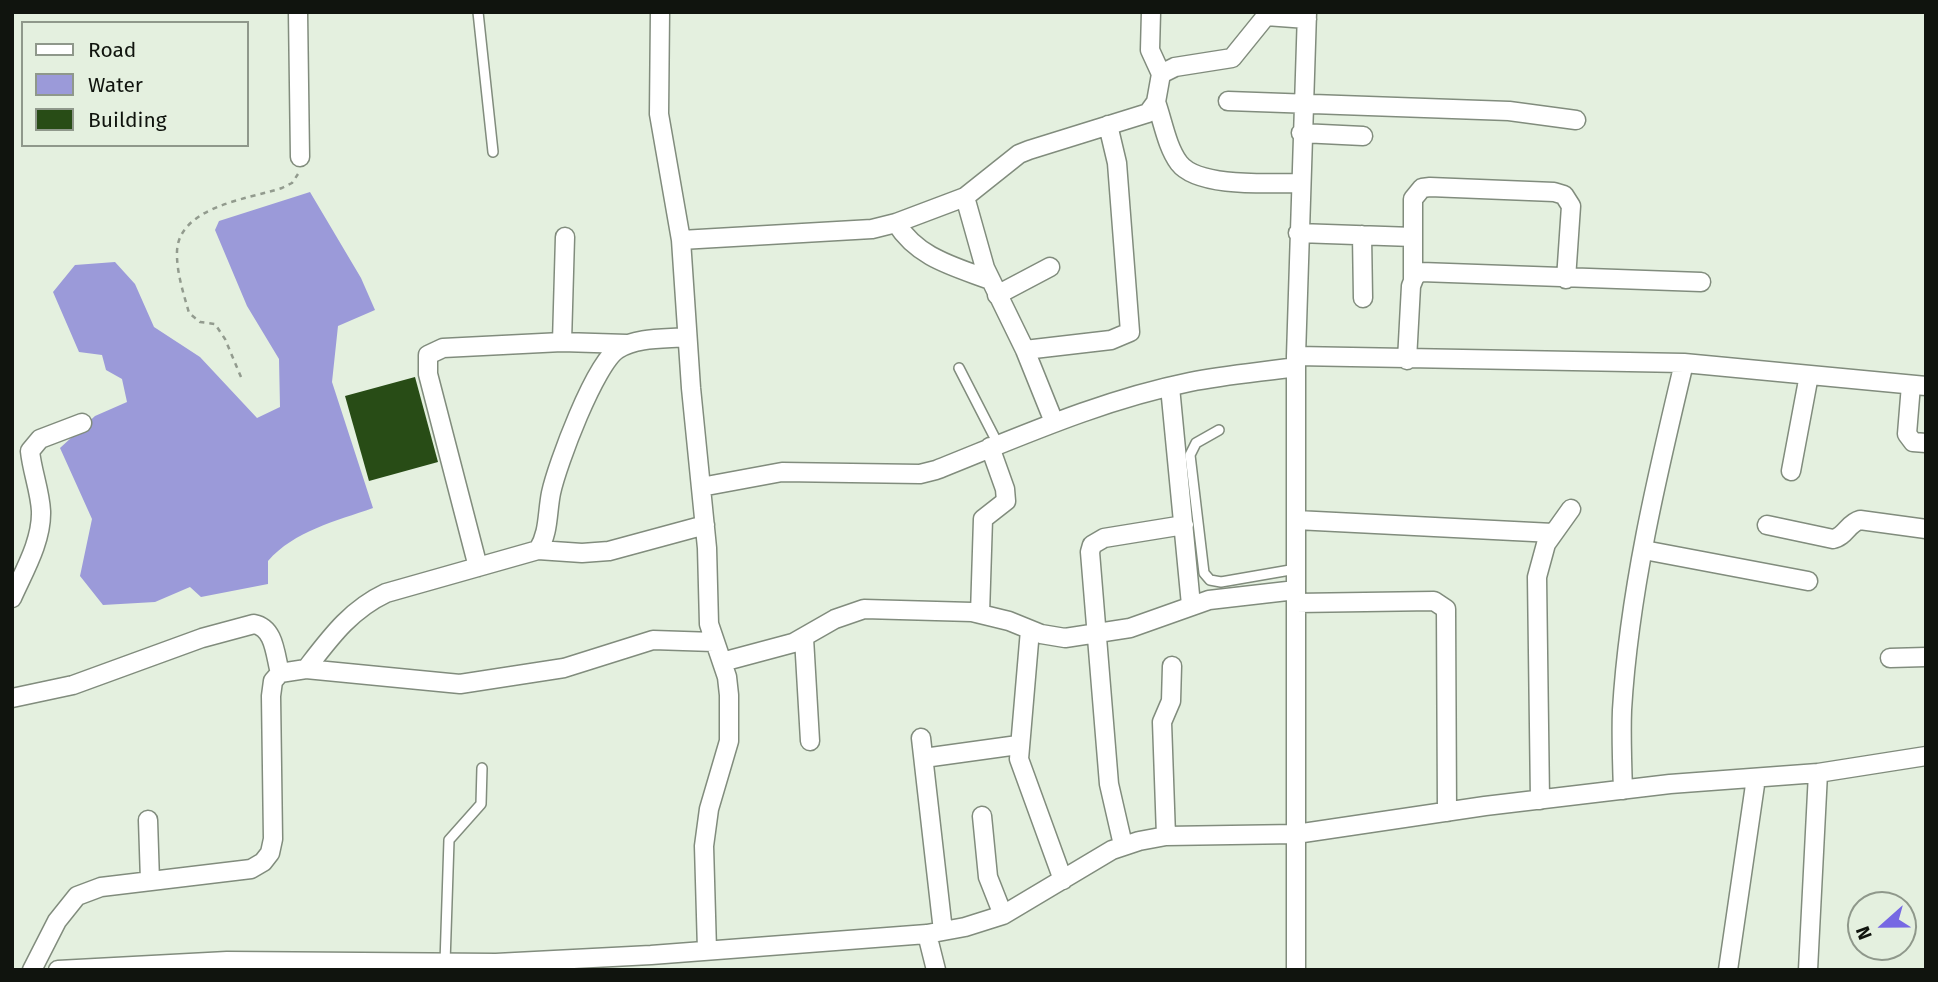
<!DOCTYPE html>
<html>
<head>
<meta charset="utf-8">
<style>
	body { margin:0 }
	#map { position:relative; width:1938px; height:982px; overflow:hidden; background:#e4f0df; font-family:"Fira Sans",sans-serif }
	canvas { display:block }
	.frame { position:absolute; inset:0; border:14px solid #10140e; pointer-events:none }
	.legend { position:absolute; left:21px; top:21px; width:228px; height:126px; box-sizing:border-box; background:#e4f0df; border:2px solid #8f988b; margin:0; padding:9px 12px; list-style:none; font-size:21px; color:#10140e }
	.legend li { display:flex; align-items:center; gap:14px; height:35px }
	.legend b { width:35px; border:2px solid #8f988b }
	.north { position:absolute; left:1847px; top:891px; width:70px; height:70px; box-sizing:border-box; background:#e4f0df; border:2px solid #8f988b; border-radius:50%; rotate:249deg; font-size:19px; font-weight:700; line-height:28px; text-align:center; color:#10140e }
	.north::after { content:''; display:block; margin:auto; width:24px; height:32px; background:#7668e3; clip-path:polygon(50% 0,100% 100%,50% 72%,0 100%) }
</style>
</head>
<body>
<div id="map">
<canvas width="1938" height="982"></canvas>
<div class="frame"></div>
<ul class="legend">
<li><b style="height:9px;background:#fff"></b>Road</li>
<li><b style="height:19px;background:#9b9ad9"></b>Water</li>
<li><b style="height:19px;background:#284c16"></b>Building</li>
</ul>
<div class="north">N</div>
</div>
<script>
const context = document.querySelector('canvas').getContext('2d');
context.lineJoin = 'round';
function fillPath(path, color) { context.fillStyle = color; context.fill(path, 'evenodd'); }
function trace(path, color, width, dash) { context.strokeStyle = color; context.lineWidth = width; context.lineCap = dash ? 'butt' : 'round'; context.setLineDash(dash || []); context.stroke(path); }
const water = new Path2D(`
	M310,192L361,278L375,310L338,326L332,382L373,508C336,521 294,531 268,561V584L201,597L190,587L155,602L103,605L80,576L92,519L60,448L95,416L127,402L122,379L106,370L102,355L79,352L53,292L75,265L115,262L135,284L154,327L200,357L257,418L280,407L279,359L247,306L215,230L219,221Z`);
const building = new Path2D(`
	M415,377L438,462L369,481L345,396Z`);
const path = new Path2D(`
	M241,377L225,339L215,324L200,322L189,313C184,295 177,274 177,255C175,207 248,199 282,188L292,183L298,174`);
const service = new Path2D(`
	M478,12L493,152
	M959,368L998,444
	M1219,430L1196,443L1190,455L1204,573L1210,580L1221,582L1296,569
	M445,963L449,840L481,804L482,768`);
const minor = new Path2D(`
	M298,12L300,157
	M660,12L659,114L681,240L691,388L707,548L709,624L727,677L729,695V741L709,809L704,846L707,950
	M1151,12L1150,50L1161,74
	M1228,101L1509,111L1576,120
	M1156,102C1163,122 1167,147 1179,163C1198,188 1270,183 1300,183
	M1301,133L1363,136
	M965,197L985,268L1025,350L1054,422
	M896,223C918,258 953,266 990,280
	M1298,233L1413,237
	M1362,235L1363,298
	M681,240L872,229L896,223L965,197L1019,154L1029,150L1148,113L1156,102L1161,74L1175,67L1232,58L1266,16L1307,19
	M1413,279V199L1422,188L1430,187L1554,192L1564,195L1571,206L1566,279
	M997,295L1050,267
	M562,342L565,237
	M1025,350L1111,340L1130,332L1117,163L1108,125
	M1296,356L1684,363L1926,386
	M1407,360L1411,286L1415,276L1421,272L1701,282
	M1911,385L1907,434L1913,442L1926,443
	M1170,387L1191,605
	M1791,471L1809,375
	M701,487L782,472L920,474L936,470C1019,437 1101,400 1190,382C1225,375 1261,372 1296,367
	M1296,520L1553,533
	M1767,525L1833,539C1845,537 1848,523 1860,520L1926,529
	M538,550L582,553L609,551L705,525
	M1644,550L1808,581
	M478,567L428,374V355L443,348L562,342L627,344
	M12,598C24,571 42,541 41,511C40,491 32,471 30,451L40,439L82,423
	M1296,603L1434,601L1446,609L1447,812
	M980,614L983,519L1006,501L1005,489L990,447
	M1030,630L1019,759L1063,880
	M804,638L810,741
	M1890,658L1926,657
	M722,662L793,643L835,619L864,609L972,612L1009,621L1041,634L1065,638L1130,628L1209,600L1296,590
	M306,669C330,638 350,610 386,593L538,550C549,533 547,513 551,493C557,465 595,363 618,349C637,337 665,339 687,337
	M12,698L73,685L202,638L254,624C275,628 275,655 280,673
	M921,738L943,931
	M924,758L1018,745
	M1623,790C1622,763 1621,736 1622,710C1629,593 1657,476 1684,363
	M1540,800L1537,577L1546,544L1571,509
	M982,816L988,877L1003,915
	M148,820L150,881
	M1166,836L1162,722L1171,701L1172,666
	M1123,845L1109,784L1090,552L1092,545L1104,538L1184,525
	M927,934L936,970
	M32,970L57,921L77,896L101,887L251,869L263,862L270,853L273,839L271,696L273,681L280,673L306,669L460,684L564,668L653,640L714,642
	M58,970L227,961L496,963L651,955L927,934L965,927L1003,915L1112,850L1139,841L1166,836L1296,834L1485,806L1670,784L1818,773L1926,756
	M1296,970V356L1307,12
	M1728,970L1756,778
	M1808,970L1818,773`);
fillPath(water, '#9b9ad9');
fillPath(building, '#284c16');
trace(service, '#818c7d', 12);
trace(minor, '#818c7d', 21);
trace(path, '#929b8e', 2.5, [5, 5]);
trace(service, '#fff', 9);
trace(minor, '#fff', 18);
</script>
</body>
</html>
